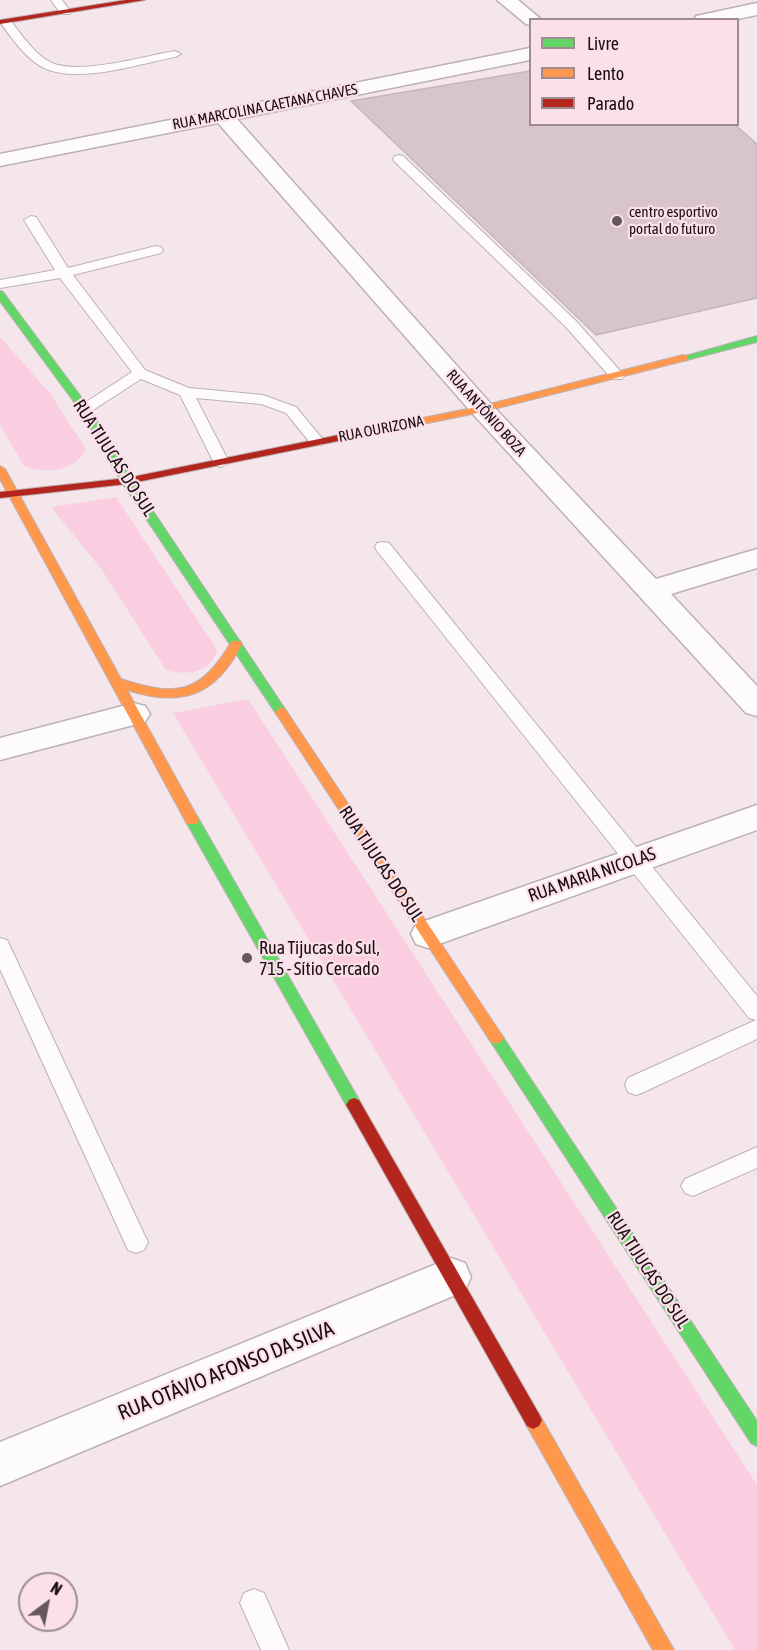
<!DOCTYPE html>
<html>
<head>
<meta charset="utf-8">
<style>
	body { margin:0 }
	#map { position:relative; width:757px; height:1650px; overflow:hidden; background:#f5e6eb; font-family:"Asap Condensed",sans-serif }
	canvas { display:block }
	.legend { position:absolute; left:529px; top:18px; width:210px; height:108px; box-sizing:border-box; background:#fbe0ea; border:2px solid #a08b93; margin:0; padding:8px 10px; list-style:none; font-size:18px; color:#170c11 }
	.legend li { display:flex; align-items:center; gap:12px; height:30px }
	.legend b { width:30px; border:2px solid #a08b93 }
	.north { position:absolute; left:18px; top:1572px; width:60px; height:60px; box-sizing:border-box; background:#fbe0ea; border:2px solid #a08b93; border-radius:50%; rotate:32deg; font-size:16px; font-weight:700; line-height:24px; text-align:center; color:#170c11 }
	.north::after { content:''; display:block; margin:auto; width:21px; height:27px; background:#65585d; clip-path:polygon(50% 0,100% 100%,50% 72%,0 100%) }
</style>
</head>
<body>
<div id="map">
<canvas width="757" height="1650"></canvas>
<ul class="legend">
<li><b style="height:8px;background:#63d668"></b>Livre</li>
<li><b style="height:8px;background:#ff974d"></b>Lento</li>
<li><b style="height:8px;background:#b3261e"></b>Parado</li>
</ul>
<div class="north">N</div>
</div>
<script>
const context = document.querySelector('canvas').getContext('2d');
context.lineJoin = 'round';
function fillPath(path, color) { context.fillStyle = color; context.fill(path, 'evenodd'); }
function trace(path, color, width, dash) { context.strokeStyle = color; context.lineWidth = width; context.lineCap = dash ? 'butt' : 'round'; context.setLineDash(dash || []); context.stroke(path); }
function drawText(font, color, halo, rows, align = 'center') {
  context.font = font + ' "Asap Condensed",sans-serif'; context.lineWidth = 4.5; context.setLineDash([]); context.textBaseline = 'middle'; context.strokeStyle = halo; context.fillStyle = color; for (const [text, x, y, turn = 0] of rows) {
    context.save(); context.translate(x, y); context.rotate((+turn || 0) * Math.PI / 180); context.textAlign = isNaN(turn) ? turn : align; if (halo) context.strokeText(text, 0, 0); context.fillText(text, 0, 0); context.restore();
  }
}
const green = new Path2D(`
	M0,337L49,392L86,449C75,472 46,474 24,466L0,425Z
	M116,497L217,650C211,673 186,676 166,670L102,570L51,507Z
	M248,699L757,1485V1650H735L173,713Z`);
const building = new Path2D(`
	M530,71V124H734L757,144V298L596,335L351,101Z`);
const lane = new Path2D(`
	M51,0H62L71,12L69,14H61Z
	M6,19L10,20C21,34 35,55 52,63C80,75 144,56 175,51L181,54L175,57C138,64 76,85 42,67C25,58 11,37 0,22Z
	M399,155L403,156L576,321L622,373L624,376L622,379H612L566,327L395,162L393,159L395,156Z
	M31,216L36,217L68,268L156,246L161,247L163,250L161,253L73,275L145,370L189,388L263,395L296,407L325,442L322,445H312L286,413L261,404L196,398L229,462L221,467L215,465L180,395L141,379L90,412H80L77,409L80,406L132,372L60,278L0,288V280L55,270L24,220Z
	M383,542L389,543L757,996V1039L644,1092L636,1095L628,1092L625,1085L628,1078L756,1020L749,1018L377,551L375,547L377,543Z
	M0,938L7,940L10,946L144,1234L148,1242L144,1250L136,1253L128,1250L0,969Z
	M757,1147V1168L693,1196L685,1193L681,1186L685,1179Z
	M254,1589L264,1593L289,1650H261L240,1603L244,1593Z`);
const street = new Path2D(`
	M497,0H518L542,20H530V25L526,24Z
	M757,3V15L733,20H694L696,16Z
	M530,48V60L237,119L491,404L656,579L757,549V568L671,594L757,686V716L746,713L473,414L218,123L0,166V154Z
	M134,703L145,706L150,714L145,722L0,760V738Z
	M757,805V830L428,948L416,944L411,934L416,924Z
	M451,1258L465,1263L471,1277L465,1291L0,1486V1442Z`);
const fast = new Path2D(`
	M0,291L3,292L90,409L133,481L287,712L285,715H277L121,481L80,410L0,301Z
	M757,336V342L683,361L678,358Z
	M192,815L197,816L359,1100L362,1105L359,1110L354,1112L349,1110L185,820Z
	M496,1032L501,1034L757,1421V1446L751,1443L491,1042L488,1038L491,1034Z`);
const slow = new Path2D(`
	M683,355L687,356V360L482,412L388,431L383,428L388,425L482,406Z
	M0,466L5,469L121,679C178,698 201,693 232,641H240L242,644C216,695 183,708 127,690L199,820L197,824H187L185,820L0,479Z
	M281,707L285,709L501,1034L504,1038L501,1042L496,1044L491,1042L277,715L275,712Z
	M533,1411L539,1414L674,1650H653L527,1426L524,1420L527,1414Z`);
const jam = new Path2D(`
	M126,0H145L0,24V20Z
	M388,425L393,428L392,430L127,484L0,498V492L127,478Z
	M354,1098L359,1100L539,1414L542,1420L539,1426L533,1429L527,1426L349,1110L346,1105L349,1100Z`);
const markers = [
	[617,221,6,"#65585d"],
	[247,958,6,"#65585d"]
];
const farStreetnames = [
	["RUA MARCOLINA CAETANA CHAVES",265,107,-11],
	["RUA ANTÔNIO BOZA",486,413,48],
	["RUA OURIZONA",381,429,-11]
];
const farPoinames = [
	["centro esportivo",629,212],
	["portal do futuro",629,229]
];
const streetNames = [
	["RUA TIJUCAS DO SUL",114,458,57],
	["RUA TIJUCAS DO SUL",381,864,56],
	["RUA MARIA NICOLAS",592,875,-19],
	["RUA TIJUCAS DO SUL",648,1270,57]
];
const poiNames = [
	["Rua Tijucas do Sul,",259,948],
	["715 - Sítio Cercado",259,969]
];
const nearStreetnames = [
	["RUA OTÁVIO AFONSO DA SILVA",226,1371,-22]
];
fillPath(green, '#facee0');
fillPath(building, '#d7c4cc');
trace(building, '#c4b7bc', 1.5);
trace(lane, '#bdb1b5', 2);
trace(street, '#bdb1b5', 3);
trace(fast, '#bdb1b5', 2);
trace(slow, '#bdb1b5', 2);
trace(jam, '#bdb1b5', 2);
fillPath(lane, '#fefbfc');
fillPath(street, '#fefbfc');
fillPath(fast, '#63d668');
fillPath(slow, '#ff974d');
fillPath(jam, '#b3261e');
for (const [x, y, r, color] of markers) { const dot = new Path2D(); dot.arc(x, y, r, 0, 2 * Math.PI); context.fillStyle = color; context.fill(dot); trace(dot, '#fbe0ea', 2); }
drawText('15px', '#170c11', '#fbe0ea', farStreetnames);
drawText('15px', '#170c11', '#fbe0ea', farPoinames, 'left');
drawText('18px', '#170c11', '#fbe0ea', streetNames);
drawText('18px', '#170c11', '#fbe0ea', poiNames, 'left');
drawText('21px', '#170c11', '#fbe0ea', nearStreetnames);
</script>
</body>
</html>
